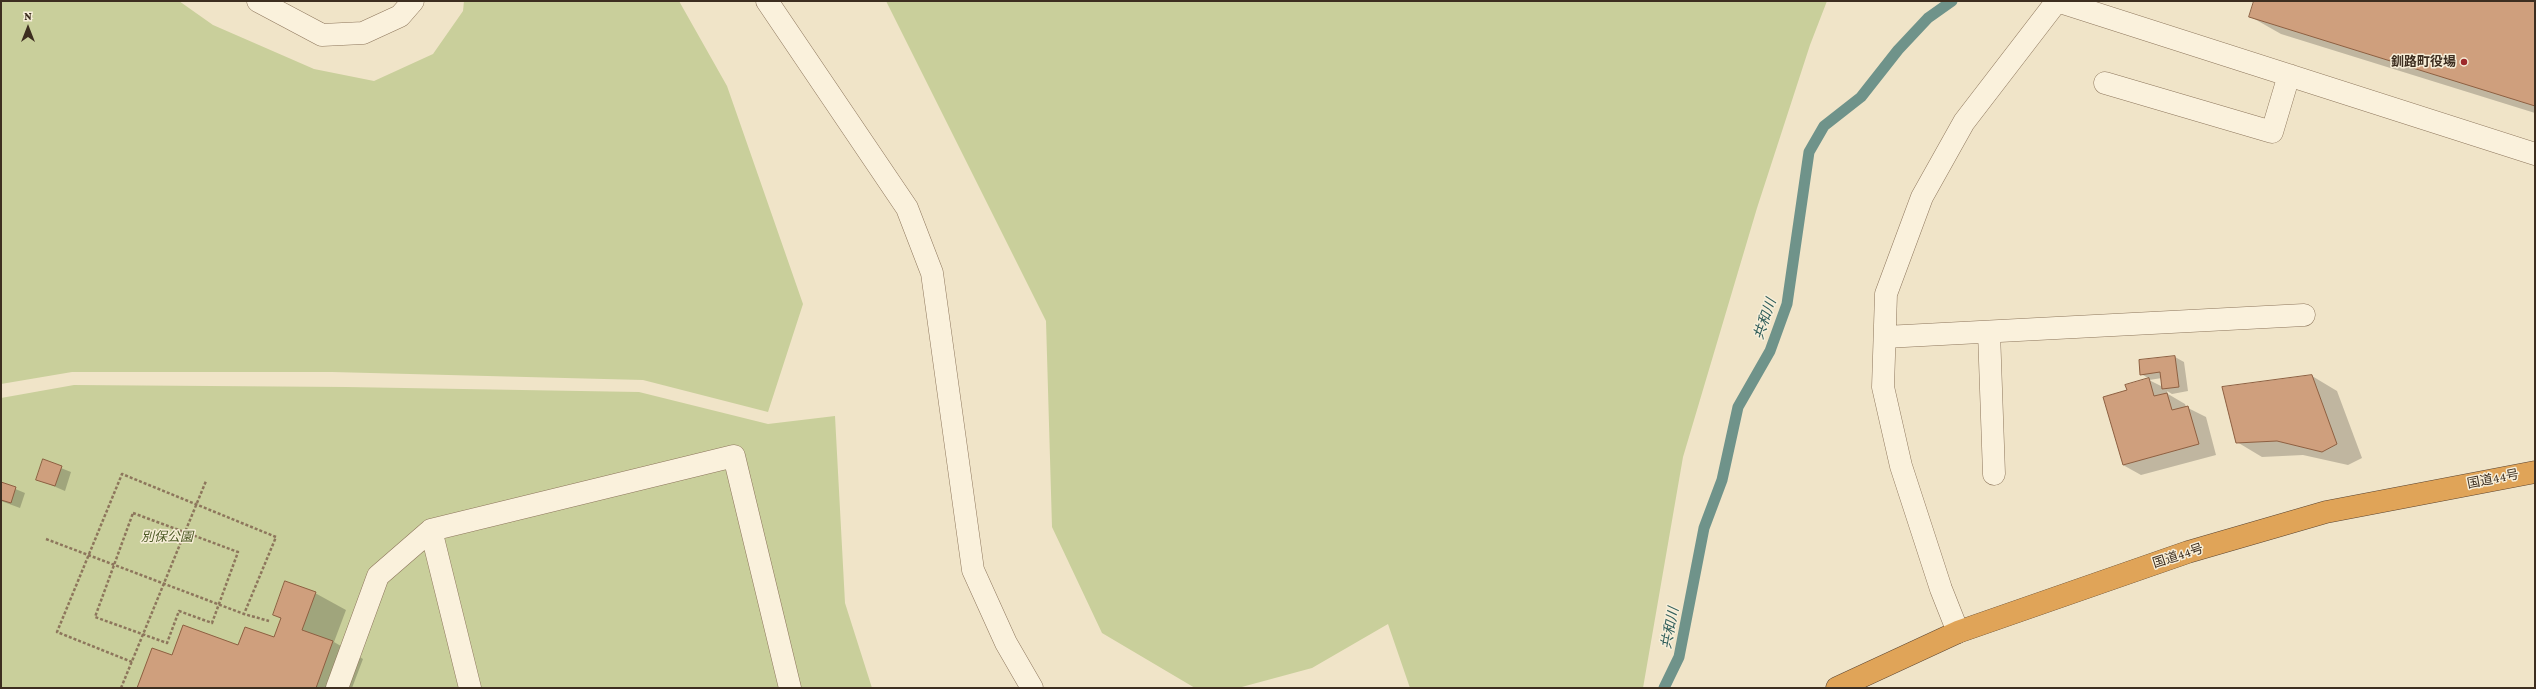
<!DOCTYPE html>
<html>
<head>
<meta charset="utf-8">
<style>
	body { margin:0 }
	#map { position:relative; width:2536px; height:689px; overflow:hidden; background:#f0e4c8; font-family:"Crimson Pro",serif }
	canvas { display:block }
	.frame { position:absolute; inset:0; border:2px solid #3d2e20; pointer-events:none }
	.north { position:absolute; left:8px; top:8px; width:40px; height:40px; -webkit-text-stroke:3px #f7eed8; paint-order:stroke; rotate:0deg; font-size:11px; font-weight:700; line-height:16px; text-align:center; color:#3d2e20 }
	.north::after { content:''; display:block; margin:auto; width:14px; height:18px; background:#3d2e20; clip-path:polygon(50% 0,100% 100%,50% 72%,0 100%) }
</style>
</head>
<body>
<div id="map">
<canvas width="2536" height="689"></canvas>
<div class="frame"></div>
<div class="north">N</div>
</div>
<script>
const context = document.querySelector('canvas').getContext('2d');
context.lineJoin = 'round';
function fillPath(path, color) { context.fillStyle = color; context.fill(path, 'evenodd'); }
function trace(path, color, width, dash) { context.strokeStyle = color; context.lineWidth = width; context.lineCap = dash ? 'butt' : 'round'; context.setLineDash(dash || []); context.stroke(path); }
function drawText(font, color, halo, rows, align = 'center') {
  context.font = font + ' "Crimson Pro","Noto Sans JP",serif'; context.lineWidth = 3; context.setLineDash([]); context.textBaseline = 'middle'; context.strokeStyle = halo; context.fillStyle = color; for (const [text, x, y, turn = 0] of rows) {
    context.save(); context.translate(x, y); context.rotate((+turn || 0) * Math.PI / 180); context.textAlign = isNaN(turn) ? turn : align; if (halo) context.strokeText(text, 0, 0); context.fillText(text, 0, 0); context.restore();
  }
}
const green = new Path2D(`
	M1,1H179L213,25L314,69L374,81L433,54L463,11L464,1H679L727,86L803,304L768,412L643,380L332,372H72L1,384Z
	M886,1H1827L1810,45L1757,208L1683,457L1643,688H1410L1388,624L1312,668L1238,688H1195L1102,633L1052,527L1046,321Z
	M74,385L346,387L639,392L768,424L835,416L845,603L872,688H1V398Z`);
const shadow = new Path2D(`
	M2255,1H2535V113L2281,34L2251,17Z
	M2175,357L2184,362L2188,391L2172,394L2167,391L2168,394L2185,404L2186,407L2206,417L2216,455L2141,475L2123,465L2128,391L2126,385L2150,379L2141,374ZM2162,378L2163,387L2149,380Z
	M2312,376L2337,391L2362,458L2348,465L2303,455L2262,457L2237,442Z
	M43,461L71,472L65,491L37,479Z
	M1,483L25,493L20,508L1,501Z
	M315,593L346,610L334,642L363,659L352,688H138L172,657L275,639L282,619L274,614Z`);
const stream = new Path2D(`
	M1664,688L1679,657L1704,528L1722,480L1738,407L1770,351L1787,304L1809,152L1824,126L1861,97L1898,50L1928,18L1952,1`);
const building = new Path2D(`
	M2254,1H2535V106L2249,17Z
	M2175,356L2179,387L2162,389L2160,372L2140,375L2139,360Z
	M2312,375L2337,444L2322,452L2277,441L2236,443L2222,387Z
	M2149,378L2154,396L2167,393L2172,410L2188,406L2199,444L2123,465L2103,397L2127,390L2125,385Z
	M43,459L62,466L55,486L36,480Z
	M1,482L16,487L11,503L1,500Z
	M285,581L316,592L302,630L333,641L316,688H137L152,648L172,655L183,625L238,645L245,627L274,637L281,618L273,615Z`);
const path = new Path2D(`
	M133,513L238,552L212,623L179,611L167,643L95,617Z
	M46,539L244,614L269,621
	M132,662L57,632L122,474L276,537L244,614
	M121,688L206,481`);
const minor = new Path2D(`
	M258,1L322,35L363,33L400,16L413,1
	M767,1L907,208L932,273L973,570L1006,643L1032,688
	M2057,1L2535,154
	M2105,83L2272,132L2289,75
	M1989,332L1994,474
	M1885,337L2304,315
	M1958,632L1941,589L1901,466L1883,387L1886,294L1922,197L1964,122L2057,1
	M337,688L378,576L431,530
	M470,688L431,530L734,456L790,688`);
const highway = new Path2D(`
	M1837,688L1958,632L2188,552L2326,512L2535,472`);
const markers = [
	[2464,62,4,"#9e2a2b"]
];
const poiNames = [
	["釧路町役場",2456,62]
];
const streetNames = [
	["国道44号",2493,479,-11],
	["国道44号",2178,556,-18]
];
const parkNames = [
	["別保公園",167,537]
];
const waterNames = [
	["共和川",1765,319,-71],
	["共和川",1670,628,-79]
];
fillPath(green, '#c9cf9b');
fillPath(shadow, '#0003');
trace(stream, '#6f938a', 11);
fillPath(building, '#cf9f7d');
trace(building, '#8d5f41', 1);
trace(minor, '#8d765c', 23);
trace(highway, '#5b4430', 23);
trace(path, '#8d765c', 2.5, [3, 2]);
trace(minor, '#faf1dc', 22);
trace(highway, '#e0a458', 22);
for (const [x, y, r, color] of markers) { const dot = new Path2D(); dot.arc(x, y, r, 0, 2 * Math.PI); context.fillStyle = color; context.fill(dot); trace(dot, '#f7eed8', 1.5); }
drawText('bold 13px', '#3d2e20', '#f7eed8', poiNames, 'right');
drawText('13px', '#3d2e20', '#f7eed8', streetNames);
drawText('italic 13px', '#4d5a26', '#f7eed8', parkNames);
drawText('italic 14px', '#2f5d5a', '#f7eed8', waterNames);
</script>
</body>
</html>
